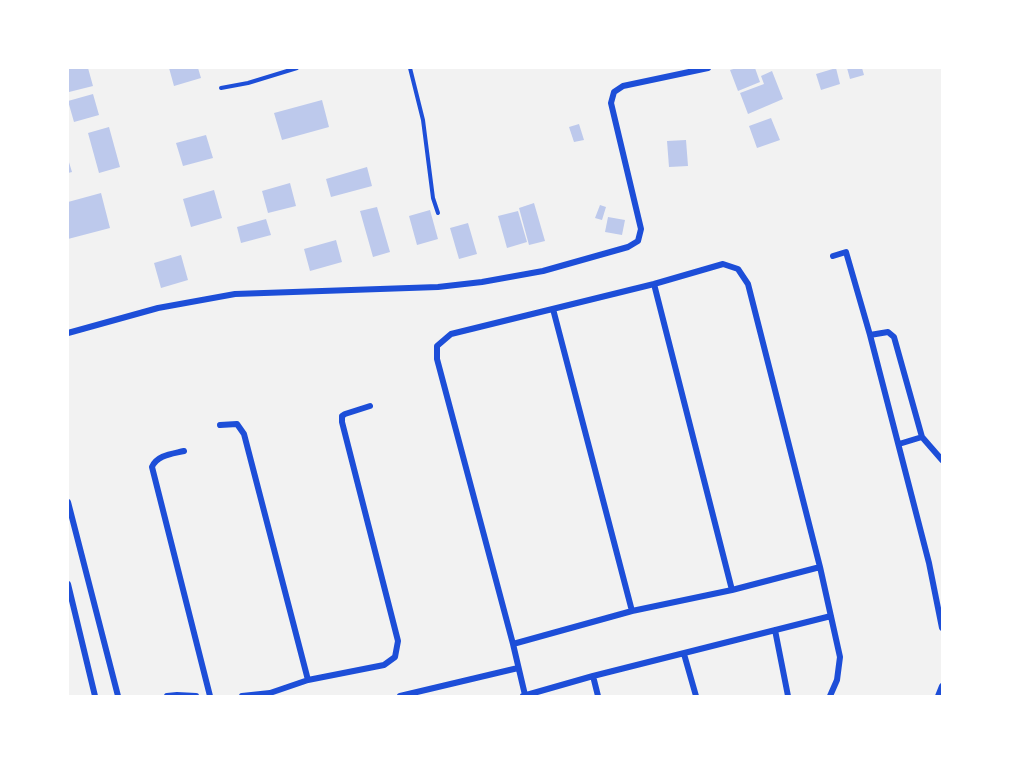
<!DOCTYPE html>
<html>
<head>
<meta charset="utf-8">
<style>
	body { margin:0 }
	#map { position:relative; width:1010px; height:764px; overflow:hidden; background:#f2f2f2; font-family:"DejaVu Sans",sans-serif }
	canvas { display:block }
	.frame { position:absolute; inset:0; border:69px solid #fff; pointer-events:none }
</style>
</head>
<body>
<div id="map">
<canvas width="1010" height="764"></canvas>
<div class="frame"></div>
</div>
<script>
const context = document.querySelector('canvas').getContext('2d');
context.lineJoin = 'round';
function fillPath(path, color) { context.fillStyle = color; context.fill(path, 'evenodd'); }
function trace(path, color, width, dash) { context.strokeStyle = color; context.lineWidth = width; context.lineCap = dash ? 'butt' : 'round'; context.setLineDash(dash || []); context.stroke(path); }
const building = new Path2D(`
	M73,68H88L93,86L69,92L68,69Z
	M169,68H198L201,78L174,86Z
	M737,68H755L760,82L738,91L730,70Z
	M836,68L840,84L821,90L816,74Z
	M847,68H862L864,75L850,79Z
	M772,71L783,99L748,114L740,93L764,84L761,76Z
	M93,94L99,115L74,122L68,101Z
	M322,100L329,127L282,140L274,113Z
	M771,118L780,140L757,148L749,126Z
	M579,124L584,140L574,142L569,127Z
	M109,127L120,167L99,173L88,133Z
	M206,135L213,158L183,166L176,143Z
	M686,140L688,166L669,167L667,141Z
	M68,159L72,172L68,173Z
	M367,167L372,186L331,197L326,179Z
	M290,183L296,206L268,213L262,191Z
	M214,190L222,218L191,227L183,199Z
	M101,193L110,228L68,239V202Z
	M534,203L545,241L529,245L519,208Z
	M600,205L606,207L602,220L595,218Z
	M377,207L390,252L373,257L360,211Z
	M430,210L438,239L417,245L409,216Z
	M518,211L527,242L507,248L498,216Z
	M608,217L625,220L622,235L605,232Z
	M266,219L271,235L241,243L237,227Z
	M468,223L477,254L459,259L450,228Z
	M336,240L342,262L310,271L304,249Z
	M181,255L188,280L161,288L154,263Z`);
const path = new Path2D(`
	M410,68L423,120L433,198L438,213
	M221,88L248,83L297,68`);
const minor = new Path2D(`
	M833,256L846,252L870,335
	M654,284L732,590
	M553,309L632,611
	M68,333L158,308L235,294L438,287L482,282L543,271L628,247L638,241L641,229L611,103L614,92L623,86L708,68
	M220,425L237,424L244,434L308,680
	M899,444L922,437
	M184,451C172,454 157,455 152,467L210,696
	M942,460L922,437L894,337L888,332L870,335L929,563L942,628
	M68,502L118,696
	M68,584L95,696
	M775,630L788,696
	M513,644L632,611L732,590L820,567
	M684,654L696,696
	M593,676L598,696
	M525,695L513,644L437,359V346L451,334L654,284L723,264L738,269L748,284L820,567L840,657L837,680L830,696
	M167,696L177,695L196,696
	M242,696L270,693L308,680L384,665L395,657L398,641L342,422V416L345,414L370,406
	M400,696L518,668
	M523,696L593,676L831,616
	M938,696L942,686`);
fillPath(building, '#bdc9ec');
trace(path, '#1d4ed8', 4);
trace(minor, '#1d4ed8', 6);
</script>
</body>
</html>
